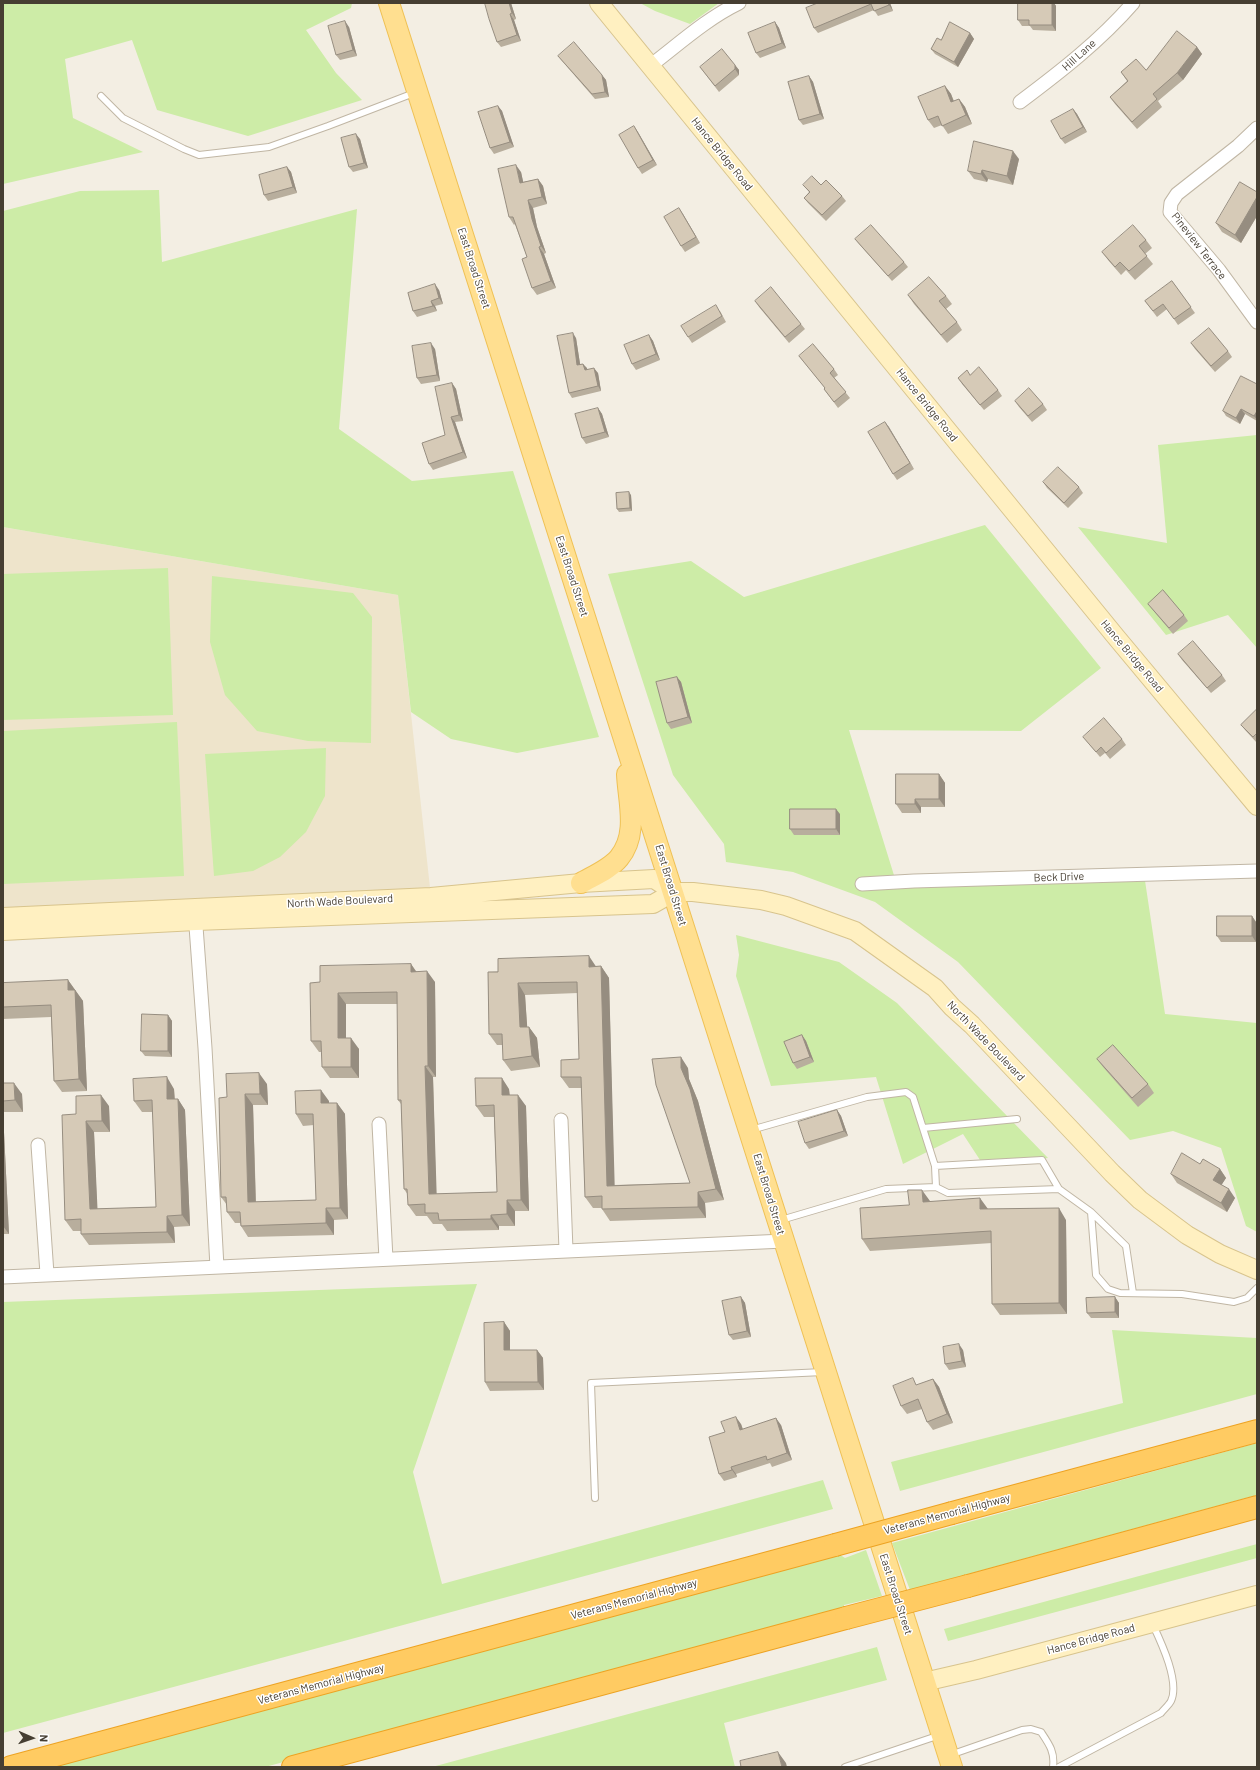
<!DOCTYPE html>
<html>
<head>
<meta charset="utf-8">
<style>
	body { margin:0 }
	#map { position:relative; width:1260px; height:1770px; overflow:hidden; background:#f3eee3; font-family:Barlow,sans-serif }
	canvas { display:block }
	.frame { position:absolute; inset:0; border:4px solid #463e32; pointer-events:none }
	.north { position:absolute; left:12px; top:1718px; width:40px; height:40px; -webkit-text-stroke:3px #fff; paint-order:stroke; rotate:92deg; font-size:11px; font-weight:700; line-height:16px; text-align:center; color:#463e32 }
	.north::after { content:''; display:block; margin:auto; width:14px; height:18px; background:#463e32; clip-path:polygon(50% 0,100% 100%,50% 72%,0 100%) }
</style>
</head>
<body>
<div id="map">
<canvas width="1260" height="1770"></canvas>
<div class="frame"></div>
<div class="north">N</div>
</div>
<script>
const context = document.querySelector('canvas').getContext('2d');
context.lineJoin = 'round';
function fillPath(path, color) { context.fillStyle = color; context.fill(path, 'evenodd'); }
function trace(path, color, width, dash) { context.strokeStyle = color; context.lineWidth = width; context.lineCap = dash ? 'butt' : 'round'; context.setLineDash(dash || []); context.stroke(path); }
function drawText(font, color, halo, rows, align = 'center') {
  context.font = font + ' Barlow,sans-serif'; context.lineWidth = 3; context.setLineDash([]); context.textBaseline = 'middle'; context.strokeStyle = halo; context.fillStyle = color; for (const [text, x, y, turn = 0] of rows) {
    context.save(); context.translate(x, y); context.rotate((+turn || 0) * Math.PI / 180); context.textAlign = isNaN(turn) ? turn : align; if (halo) context.strokeText(text, 0, 0); context.fillText(text, 0, 0); context.restore();
  }
}
const education = new Path2D(`
	M3,527L398,595L431,897L3,917Z`);
const green = new Path2D(`
	M3,3H352L351,8L306,30L336,73L362,100L248,136L157,110L132,40L65,59L73,118L143,152L3,184Z
	M640,3H719L690,24L655,11Z
	M159,190L162,262L357,209L339,429L412,481L513,471L599,737L517,753L451,739L411,712L398,595L3,527V211L80,191Z
	M1257,435V648L1228,615L1166,635L1078,527L1167,543L1158,445Z
	M985,525L1101,668L1021,731L849,730L897,885L1144,874L1165,1014L1257,1023V1232L1246,1226L1221,1148L1173,1131L1130,1140L958,962L875,902L793,872L726,862L724,844L673,775L608,574L691,561L744,597Z
	M168,568L173,715L3,720V574Z
	M212,576L353,593L372,617L371,743L308,741L257,731L225,695L210,642Z
	M177,722L184,876L3,884V731Z
	M326,748L325,796L306,832L280,857L253,871L214,876L205,754Z
	M736,935L839,962L897,1003L1048,1158L1039,1159L980,1160L963,1134L903,1164L876,1077L771,1086L736,976L739,955Z
	M477,1284L413,1472L442,1584L823,1480L833,1509L3,1733V1302Z
	M1112,1330L1257,1338V1394L900,1491L891,1462L1123,1403Z
	M1257,1443V1495L910,1590L892,1543Z
	M1257,1544V1558L948,1641L944,1629Z
	M866,1550L882,1596L844,1605V1611L265,1767H44L837,1553L845,1558Z
	M877,1647L887,1680L724,1723L735,1767H432Z`);
const lane = new Path2D(`
	M101,96L123,118L184,149L199,155L269,147L328,126L414,93
	M923,1128L1017,1119
	M751,1130L867,1097L906,1092L913,1097L935,1166L1042,1160L1059,1189
	M935,1166L936,1187
	M1091,1212L1126,1246L1133,1293
	M781,1220L886,1189L936,1187L948,1193L1059,1189L1091,1212L1096,1275L1108,1289L1120,1293L1182,1294L1234,1302L1247,1298L1257,1288
	M595,1498L591,1383L823,1372
	M950,1755L1022,1730L1031,1729L1041,1732C1049,1744 1055,1752 1053,1767
	M845,1767L940,1735
	M1059,1767L1161,1713C1164,1709 1169,1705 1171,1701C1180,1682 1161,1642 1153,1625`);
const street = new Path2D(`
	M650,66C679,44 706,19 739,3
	M1020,102C1060,72 1100,41 1133,3
	M1257,128L1238,146L1177,194L1171,203L1170,212L1219,270L1257,322
	M862,884L914,881L1257,871
	M195,913L205,1048L217,1267
	M561,1120L566,1250
	M379,1124L386,1259
	M38,1145L47,1274
	M3,1277L784,1241`);
const secondary = new Path2D(`
	M599,3L1116,637L1257,806
	M3,917L431,897L581,883L654,879L674,892
	M3,931L196,921L653,904L674,892H693L761,900L786,906L855,931L935,988L952,1007L972,1025L1112,1173L1140,1200L1187,1235L1220,1254L1257,1270
	M924,1682L976,1670L1257,1595`);
const primary = new Path2D(`
	M389,3L952,1767
	M581,883C593,876 610,869 619,858C639,834 628,801 627,774`);
const highway = new Path2D(`
	M952,1513L1257,1431
	M968,1586L1257,1507
	M11,1767L835,1545
	M293,1767L846,1618`);
const highwayBridge = new Path2D(`
	M835,1545L952,1513
	M846,1618L968,1586`);
const wall = new Path2D(`
	M511,3L516,19L514,20L521,41L501,47L497,42Z
	M818,3H890L893,11L878,16L874,10L818,33L814,28Z
	M1018,3H1054L1056,6V31L1033,30L1030,26H1022L1018,20Z
	M775,22L779,28L786,48L760,58L756,53Z
	M349,27L357,56L340,60L336,55Z
	M970,33L974,39L958,67L935,54L931,49L941,40Z
	M1197,47L1202,54L1183,80L1158,101L1162,107L1137,129L1115,104L1110,97L1127,81L1121,72L1146,70Z
	M558,56L602,75L606,80L609,97L595,99L562,61Z
	M735,65L739,70V75L719,92L700,67Z
	M809,76L813,82L824,119L803,125L799,120Z
	M945,86L951,94L954,101L959,99L965,107L972,124L948,134L942,125L934,128L928,120Z
	M498,106L502,111L514,147L494,154L490,148Z
	M1073,109L1077,114L1087,132L1065,144L1061,139Z
	M634,126L657,165L642,174L638,168Z
	M360,139L368,168L353,172L349,167Z
	M1019,159L1013,185L988,179L987,182L974,179L968,171Z
	M287,167L291,172L297,193L268,201L264,195Z
	M521,172L523,182L538,179L543,186L547,204L533,208L537,227L546,253L544,254L556,288L537,295L532,288L527,257L515,224L514,225L509,217Z
	M803,185H821L842,196L846,201L826,221L808,203L804,198L809,192Z
	M1257,192V216L1241,243L1222,232L1216,223Z
	M679,208L700,243L685,252L681,246Z
	M855,239L904,262L908,267L892,281L859,244Z
	M1146,240L1152,248L1145,254L1153,264L1135,280L1126,270L1121,275L1108,260L1102,252Z
	M1172,281L1195,313L1178,325L1167,309L1157,317L1145,301Z
	M439,290L443,304L435,306L437,311L417,317L413,311Z
	M908,295L946,296L952,304L946,309L957,322L962,330L947,343L914,304Z
	M755,301L801,324L805,329L789,343L759,307Z
	M720,311L726,322L692,343L688,337Z
	M649,335L653,341L660,360L636,370L632,364Z
	M576,338L580,364H583L587,369L598,373L601,391L572,398L569,393Z
	M1191,343L1228,351L1232,357L1215,372L1195,349Z
	M435,349L440,381L421,384L417,378Z
	M799,356L834,369L838,375L834,378L850,398L838,408L824,389L825,388Z
	M970,375L998,390L1002,396L984,410L962,384L958,378Z
	M452,383L456,389L463,421L455,422L467,458L433,470L429,464L445,435Z
	M1257,384V421L1245,414L1240,424L1226,416L1223,411Z
	M1015,401L1043,404L1047,410L1032,422L1019,407Z
	M598,408L602,414L609,437L586,444L582,438Z
	M885,422L914,469L897,480L893,474Z
	M1043,482L1079,487L1083,493L1068,508L1047,488Z
	M631,495L632,511L619,512L617,509Z
	M1148,604L1184,615L1188,621L1173,634L1152,609Z
	M1178,654L1222,675L1226,681L1211,693L1182,660Z
	M677,677L681,682L692,723L671,729L667,723Z
	M1257,709V743L1245,730L1241,725Z
	M1083,737L1122,739L1126,745L1110,759L1105,753L1100,757Z
	M939,774L945,783V807H921V813H902L896,804Z
	M840,814V835H794L790,829Z
	M1252,916L1256,922V942H1221L1217,936Z
	M411,964L416,971L435,982L436,1077H433L436,1194L497,1192L494,1117H484L476,1106L509,1089L510,1095L526,1106L529,1211H515V1226H499V1230L447,1231L442,1224H433L427,1216H416L408,1205V1195L404,1189L401,1104L398,1100V1004H346V1038L359,1049V1078H330L322,1067V1052H319L311,1041L320,982Z
	M601,966L609,978L614,1185L690,1183L688,1068L689,1079L698,1101L724,1200L705,1203L706,1218L610,1221L602,1209V1208H593L585,1197L582,1088H569L561,1077L579,1059L578,993L525,995L527,1027H529L537,1038L540,1067L511,1071L503,1060V1045H497L489,1034L488,972Z
	M68,980L83,1001L87,1091L62,1092L54,1081L51,1017L3,1019V983Z
	M168,1015L172,1021V1057L145,1056L141,1051Z
	M802,1035L806,1041L814,1062L797,1069L793,1063Z
	M1097,1059L1148,1084L1154,1093L1138,1107L1103,1067Z
	M3,1083L22,1094L23,1112H3L9,1234H3Z
	M267,1084L268,1105H253L256,1202L316,1200L314,1125L303,1126L296,1114L329,1101V1103H337L345,1114L348,1219L334,1220V1235L248,1237L241,1226L240,1223H235L227,1212V1205L221,1197L227,1097Z
	M174,1089L175,1099H178L185,1110L190,1226L174,1227L175,1243L89,1245L81,1234V1231H73L65,1220L76,1114L109,1106L110,1132H94L97,1209L156,1207L153,1112H142L134,1101Z
	M837,1110L841,1116L848,1136L809,1149L805,1143Z
	M1200,1164L1220,1169L1226,1178L1221,1185L1235,1198L1227,1212L1177,1183L1171,1174Z
	M930,1201L1066,1220L1067,1314L1000,1315L992,1304V1243L870,1251L862,1239L909,1205Z
	M741,1297L745,1303L751,1337L733,1340L729,1335Z
	M1115,1297L1119,1303V1318H1091L1087,1313Z
	M504,1322L510,1331V1350H537L543,1358L544,1390L490,1391L485,1382Z
	M963,1350L966,1367L949,1370L945,1364Z
	M933,1379L939,1387L953,1423L933,1430L927,1422L922,1409L907,1414L901,1406Z
	M741,1424L743,1429L781,1425L792,1460L772,1467L770,1463L736,1474L737,1477L724,1481L719,1474L725,1432Z`);
const shadedWall = new Path2D(`
	M509,3H511L516,19L512,13Z
	M888,3H890L893,11L889,5Z
	M1052,3H1054L1056,6V31L1052,25Z
	M510,14L514,20L521,41L517,35Z
	M345,21L349,27L357,56L353,50Z
	M775,22L779,28L786,48L782,43Z
	M970,33L974,39L958,67L954,62Z
	M1197,47L1202,54L1183,80L1177,73Z
	M735,65L739,70V75L735,69Z
	M602,75L606,80L609,97L605,92Z
	M809,76L813,82L824,119L820,114Z
	M945,86L951,94L957,111L951,102Z
	M959,99L965,107L972,124L966,115Z
	M498,106L502,111L514,147L510,142Z
	M1073,109L1077,114L1087,132L1083,127Z
	M634,126L638,132L657,165L653,160Z
	M356,134L360,139L368,168L364,163Z
	M1013,151L1019,159L1013,185L1007,176Z
	M516,165L521,172L525,190L520,183Z
	M287,167L291,172L297,193L293,187Z
	M982,170L988,179L987,182L981,174Z
	M538,179L543,186L547,204L542,197Z
	M1257,197V216L1241,243L1235,235Z
	M528,200L533,208L537,227L546,253L541,246L532,219Z
	M679,208L683,214L700,243L696,237Z
	M539,247L544,254L556,288L551,281Z
	M435,284L439,290L443,304L439,298Z
	M431,301L435,306L437,311L433,306Z
	M573,333L576,338L581,370L577,365Z
	M649,335L653,341L660,360L656,354Z
	M431,343L435,349L440,381L437,375Z
	M583,364L587,368L588,375L585,370Z
	M594,368L598,373L601,391L598,386Z
	M452,383L456,389L463,421L459,415Z
	M598,408L602,414L609,437L605,432Z
	M1241,409L1245,414L1240,424L1236,418Z
	M1257,411V420L1254,416Z
	M451,417L455,422L467,458L463,452Z
	M885,422L889,427L914,469L910,463Z
	M629,492L631,495L632,511L630,508Z
	M677,677L681,682L692,723L688,717Z
	M939,774L945,783V807L939,799Z
	M915,799L921,807V813L915,804Z
	M836,809L840,814V835L836,829Z
	M1252,916L1256,922V942L1252,936Z
	M589,956L597,968L589,967Z
	M411,964L419,976L411,972Z
	M601,966L609,978L615,1197L607,1186Z
	M427,971L435,982L436,1077L428,1066Z
	M68,980L83,1001L87,1091L79,1079L68,990Z
	M518,983L525,995L528,1038L520,1027Z
	M338,993L346,1004V1049L338,1038Z
	M168,1015L172,1021V1057L168,1051Z
	M529,1027L537,1038L540,1067L532,1056Z
	M802,1035L806,1041L814,1062L810,1057Z
	M351,1038L359,1049V1078L351,1067Z
	M681,1057L688,1068L689,1079L698,1101L724,1200L716,1189L681,1068Z
	M425,1066L433,1077L437,1205L429,1194Z
	M259,1073L267,1084L268,1105L260,1094Z
	M167,1077L174,1089L175,1111L167,1099Z
	M502,1078L509,1089L510,1106L502,1095Z
	M14,1083L22,1094L23,1112L15,1100Z
	M321,1090L329,1101V1114L321,1103Z
	M245,1094L253,1105L256,1213L248,1202Z
	M101,1095L109,1106L110,1132L102,1121Z
	M518,1095L526,1106L529,1211L521,1200Z
	M178,1099L185,1110L190,1226L182,1215Z
	M337,1103L345,1114L348,1219L340,1208Z
	M837,1110L841,1116L848,1136L844,1131Z
	M3,1112L9,1234L3,1226Z
	M86,1121L94,1132L98,1220L90,1209Z
	M1220,1169L1226,1178L1219,1189L1213,1180Z
	M1229,1189L1235,1198L1227,1212L1221,1203Z
	M922,1190L930,1201L931,1213L923,1202Z
	M698,1192L705,1203L706,1218L698,1207Z
	M980,1198L988,1209H980Z
	M507,1200L515,1211V1226L507,1214Z
	M326,1208L334,1220V1235L326,1223Z
	M1059,1208L1066,1220L1067,1314L1059,1303Z
	M491,1215L499,1226V1230L491,1219Z
	M167,1216L174,1227L175,1243L167,1232Z
	M741,1297L745,1303L751,1337L747,1331Z
	M1115,1297L1119,1303V1318L1115,1312Z
	M504,1322L510,1331V1358L504,1350Z
	M959,1344L963,1350L966,1367L962,1361Z
	M537,1350L543,1358L544,1390L538,1382Z
	M933,1379L939,1387L953,1423L947,1414Z
	M736,1417L741,1424L745,1437L740,1430Z
	M776,1418L781,1425L792,1460L787,1453Z
	M731,1467L736,1474L737,1477L732,1470Z
	M778,1752L786,1763L787,1767H782Z`);
const building = new Path2D(`
	M485,3H509L512,13L510,14L517,35L497,42L489,19Z
	M818,3H888L889,5L874,11L871,4L814,28L806,8Z
	M1018,3H1052V25H1029V20H1018Z
	M345,21L353,50L336,55L328,26Z
	M775,22L782,43L756,53L748,33Z
	M950,22L970,33L954,62L931,49L937,38L941,40Z
	M1177,31L1197,47L1177,73L1153,94L1157,99L1132,122L1110,97L1128,81L1121,72L1136,59L1146,70Z
	M574,42L602,75L605,92L592,94L558,56Z
	M722,49L735,65V69L715,86L700,67Z
	M809,76L820,114L799,120L788,82Z
	M945,86L951,102L959,99L966,115L942,126L938,116L928,120L918,97Z
	M498,106L510,142L490,148L478,112Z
	M1073,109L1083,127L1061,139L1051,121Z
	M634,126L653,160L638,168L619,135Z
	M356,134L364,163L349,167L341,138Z
	M974,141L1013,151L1007,176L982,170L981,174L968,171Z
	M516,165L520,183L538,179L542,197L528,200L532,219L541,246L539,247L551,281L532,288L522,259L527,257L513,217H509L498,169Z
	M287,167L293,187L264,195L259,175Z
	M812,176L821,185L826,180L842,196L822,215L804,198L810,192L803,185Z
	M1240,182L1257,192V197L1235,235L1216,223Z
	M679,208L696,237L681,246L664,217Z
	M871,225L904,262L888,276L855,239Z
	M1133,225L1146,240L1139,246L1147,256L1129,271L1120,262L1115,267L1102,252Z
	M929,277L946,296L939,301L957,322L941,335L908,295Z
	M1172,281L1191,307L1174,319L1163,304L1153,311L1145,301Z
	M435,284L439,298L431,301L433,306L413,311L408,293Z
	M771,287L801,324L785,337L755,301Z
	M716,305L722,316L688,337L681,326Z
	M1209,328L1228,351L1211,366L1191,343Z
	M573,333L577,365L583,364L585,370L594,368L598,386L569,393L557,336Z
	M649,335L656,354L632,364L624,345Z
	M431,343L437,375L417,378L412,346Z
	M813,344L834,369L830,373L846,392L834,402L824,389L825,388L799,356Z
	M979,367L998,390L980,405L958,378L967,370L970,375Z
	M1241,376L1257,384V411L1254,416L1241,409L1236,418L1223,411Z
	M452,383L459,415L451,417L463,452L429,464L422,443L445,435L435,387Z
	M1029,388L1043,404L1028,416L1015,401Z
	M598,408L605,432L582,438L575,414Z
	M885,422L910,463L893,474L868,432Z
	M1058,467L1079,487L1064,503L1043,482Z
	M629,492L630,508L617,509L616,493Z
	M1163,590L1184,615L1169,628L1148,604Z
	M1193,641L1222,675L1207,688L1178,654Z
	M677,677L688,717L667,723L656,682Z
	M1257,709V733L1253,737L1241,725Z
	M1104,718L1122,739L1106,753L1101,747L1096,752L1083,737Z
	M896,774H939V799H915V804H896Z
	M790,809H836V829H790Z
	M1217,916H1252V936H1217Z
	M589,956V967L601,966L607,1186L690,1183L656,1085L652,1059L681,1057V1068L690,1089L716,1189L698,1192V1207L602,1209V1196L585,1197L581,1077H561V1060L579,1059L577,982L518,983L520,1027H529L532,1056L503,1060L502,1034H489L488,972H498V959Z
	M411,964V972L427,971L428,1066H425L429,1194L497,1192L494,1105L476,1106L475,1078H502V1095H518L521,1200H507V1214L491,1215V1219L439,1220L438,1213H425V1204L408,1205L407,1189H404L401,1100H398L397,992L338,993V1038H351V1067H322L321,1041H311L310,983L320,982V966Z
	M68,980V990H75L79,1079L54,1081L51,1005L3,1007V983Z
	M142,1014L168,1015V1051H141Z
	M802,1035L810,1057L793,1063L784,1042Z
	M1113,1045L1148,1084L1132,1098L1097,1059Z
	M259,1073L260,1094H245L248,1202L316,1200L313,1114H296L295,1091L321,1090V1103H337L340,1208H326V1223L241,1226L240,1212H227L226,1197H221L219,1098L227,1097L226,1074Z
	M167,1077V1099H178L182,1215L167,1216V1232L81,1234V1219L65,1220L62,1115L76,1114V1096L101,1095L102,1121H86L90,1209L156,1207L152,1100L134,1101L133,1079Z
	M3,1083H14L15,1100L3,1101Z
	M837,1110L844,1131L805,1143L798,1122Z
	M1182,1153L1200,1164L1203,1159L1220,1169L1213,1180L1229,1189L1221,1203L1171,1174Z
	M908,1190H922L923,1202L980,1198V1209L1059,1208V1303L992,1304L991,1231L862,1239L860,1208L909,1205Z
	M741,1297L747,1331L729,1335L722,1301Z
	M1115,1297V1312L1087,1313L1086,1298Z
	M504,1322V1350H537L538,1382H485L484,1323Z
	M959,1344L962,1361L945,1364L943,1347Z
	M913,1378L916,1385L933,1379L947,1414L927,1422L918,1399L901,1406L893,1386Z
	M736,1417L740,1430L776,1418L787,1453L767,1460L766,1456L731,1467L732,1470L719,1474L709,1437L725,1432L721,1422Z
	M778,1752L782,1767H741L740,1761Z`);
const streetNames = [
	["Hill Lane",1079,55,-42],
	["Hance Bridge Road",722,154,51],
	["Pineview Terrace",1199,246,52],
	["East Broad Street",474,268,72],
	["Hance Bridge Road",927,405,51],
	["East Broad Street",572,576,72],
	["Hance Bridge Road",1132,656,50],
	["Beck Drive",1059,877,-2],
	["East Broad Street",671,885,73],
	["North Wade Boulevard",340,901,-3],
	["North Wade Boulevard",986,1041,46],
	["East Broad Street",769,1194,73],
	["Veterans Memorial Highway",947,1514,-15],
	["East Broad Street",896,1594,72],
	["Veterans Memorial Highway",634,1599,-15],
	["Hance Bridge Road",1091,1639,-15],
	["Veterans Memorial Highway",321,1684,-15]
];
fillPath(education, '#eee4cb');
fillPath(green, '#cdeca7');
trace(lane, '#c0b6a4', 8);
trace(street, '#c0b6a4', 15);
trace(secondary, '#d8c48d', 20);
trace(primary, '#efc155', 22);
trace(highway, '#eda323', 24);
trace(lane, '#fff', 6);
trace(street, '#fff', 13);
trace(secondary, '#fff0c1', 18);
trace(primary, '#ffdf90', 20);
trace(highway, '#ffcb62', 22);
trace(highwayBridge, '#eda323', 24, []);
trace(highwayBridge, '#ffcb62', 22);
fillPath(wall, '#b8ae9d');
fillPath(shadedWall, '#968d80');
fillPath(building, '#d6cab7');
trace(building, '#968d80', 1);
drawText('11px', '#463e32', '#fff', streetNames);
</script>
</body>
</html>
